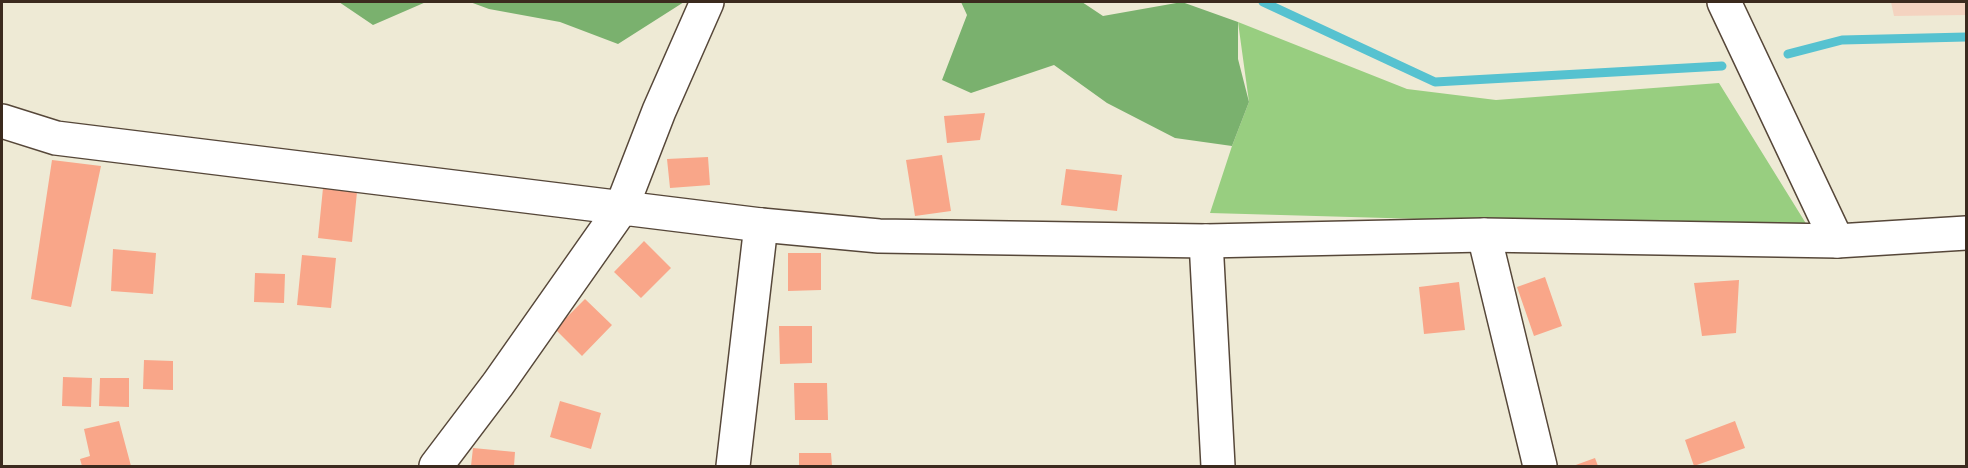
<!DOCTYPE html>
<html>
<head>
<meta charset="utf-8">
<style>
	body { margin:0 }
	#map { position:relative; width:1968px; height:468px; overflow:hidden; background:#eeead5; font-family:"Gochi Hand",sans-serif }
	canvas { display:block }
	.frame { position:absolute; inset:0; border:3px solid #3b2a1e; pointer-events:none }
</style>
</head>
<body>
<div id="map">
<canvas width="1968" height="468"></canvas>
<div class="frame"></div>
</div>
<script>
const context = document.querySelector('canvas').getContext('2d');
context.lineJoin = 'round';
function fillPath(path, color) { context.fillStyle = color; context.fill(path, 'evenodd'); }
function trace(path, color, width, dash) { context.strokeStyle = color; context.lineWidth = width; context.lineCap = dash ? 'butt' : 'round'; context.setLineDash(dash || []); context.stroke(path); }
const built = new Path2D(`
	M1891,2H1966V15L1894,16Z`);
const green = new Path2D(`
	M1238,22L1407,89L1496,100L1719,83L1810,230L1210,213L1232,146L1249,102Z`);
const forest = new Path2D(`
	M339,2H426L373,25Z
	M470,2H684L618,44L560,22L489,9Z
	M961,2H1082L1103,16L1182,2L1238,22V59L1249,102L1232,146L1175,138L1107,103L1054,65L971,93L942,80L967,15Z`);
const stream = new Path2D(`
	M1263,2L1435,82L1722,66
	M1788,54L1842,40L1966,37`);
const building = new Path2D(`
	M985,113L980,140L947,143L944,116Z
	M942,155L951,211L915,216L906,160Z
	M708,157L710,185L670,188L667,159Z
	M52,160L101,166L71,307L31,299Z
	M1066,169L1122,175L1117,211L1061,205Z
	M323,188L357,192L352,242L318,238Z
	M644,241L671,268L641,298L614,272Z
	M113,249L156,253L153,294L111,291Z
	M788,253H821V290L788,291Z
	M302,255L336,258L331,308L297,305Z
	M255,273L285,274L284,303L254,302Z
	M1545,277L1562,326L1534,336L1517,287Z
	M1739,280L1736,333L1702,336L1694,283Z
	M1459,282L1465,330L1424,334L1419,287Z
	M585,299L612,325L582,356L555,329Z
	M779,326H812V363L780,364Z
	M144,360L173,361V390L143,389Z
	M63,377L92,378L91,407L62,406Z
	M100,378H129V407L99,406Z
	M794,383H827L828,420H795Z
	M560,401L601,413L591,449L550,437Z
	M119,421L131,466H82L80,459L90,456L84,429Z
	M1735,421L1745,448L1694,466L1685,440Z
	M473,448L515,452L514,466H471Z
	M799,453H831L832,466H799Z
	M1595,458L1598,466H1573Z`);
const minor = new Path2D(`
	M1724,2L1837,241
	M1484,235L1540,466
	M1206,241L1218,466
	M733,466L761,225`);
const tertiary = new Path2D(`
	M2,121L56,138L761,225L879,236L1206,241L1484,235L1837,241L1966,233
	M436,466L498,384L621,209L659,111L707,2`);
fillPath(built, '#f4d3c0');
fillPath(green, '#98ce80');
fillPath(forest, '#7ab16e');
trace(stream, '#56c2d0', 9);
fillPath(building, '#f9a689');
trace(minor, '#564739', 36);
trace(tertiary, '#564739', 36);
trace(minor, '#fff', 33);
trace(tertiary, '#fff', 33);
</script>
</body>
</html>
